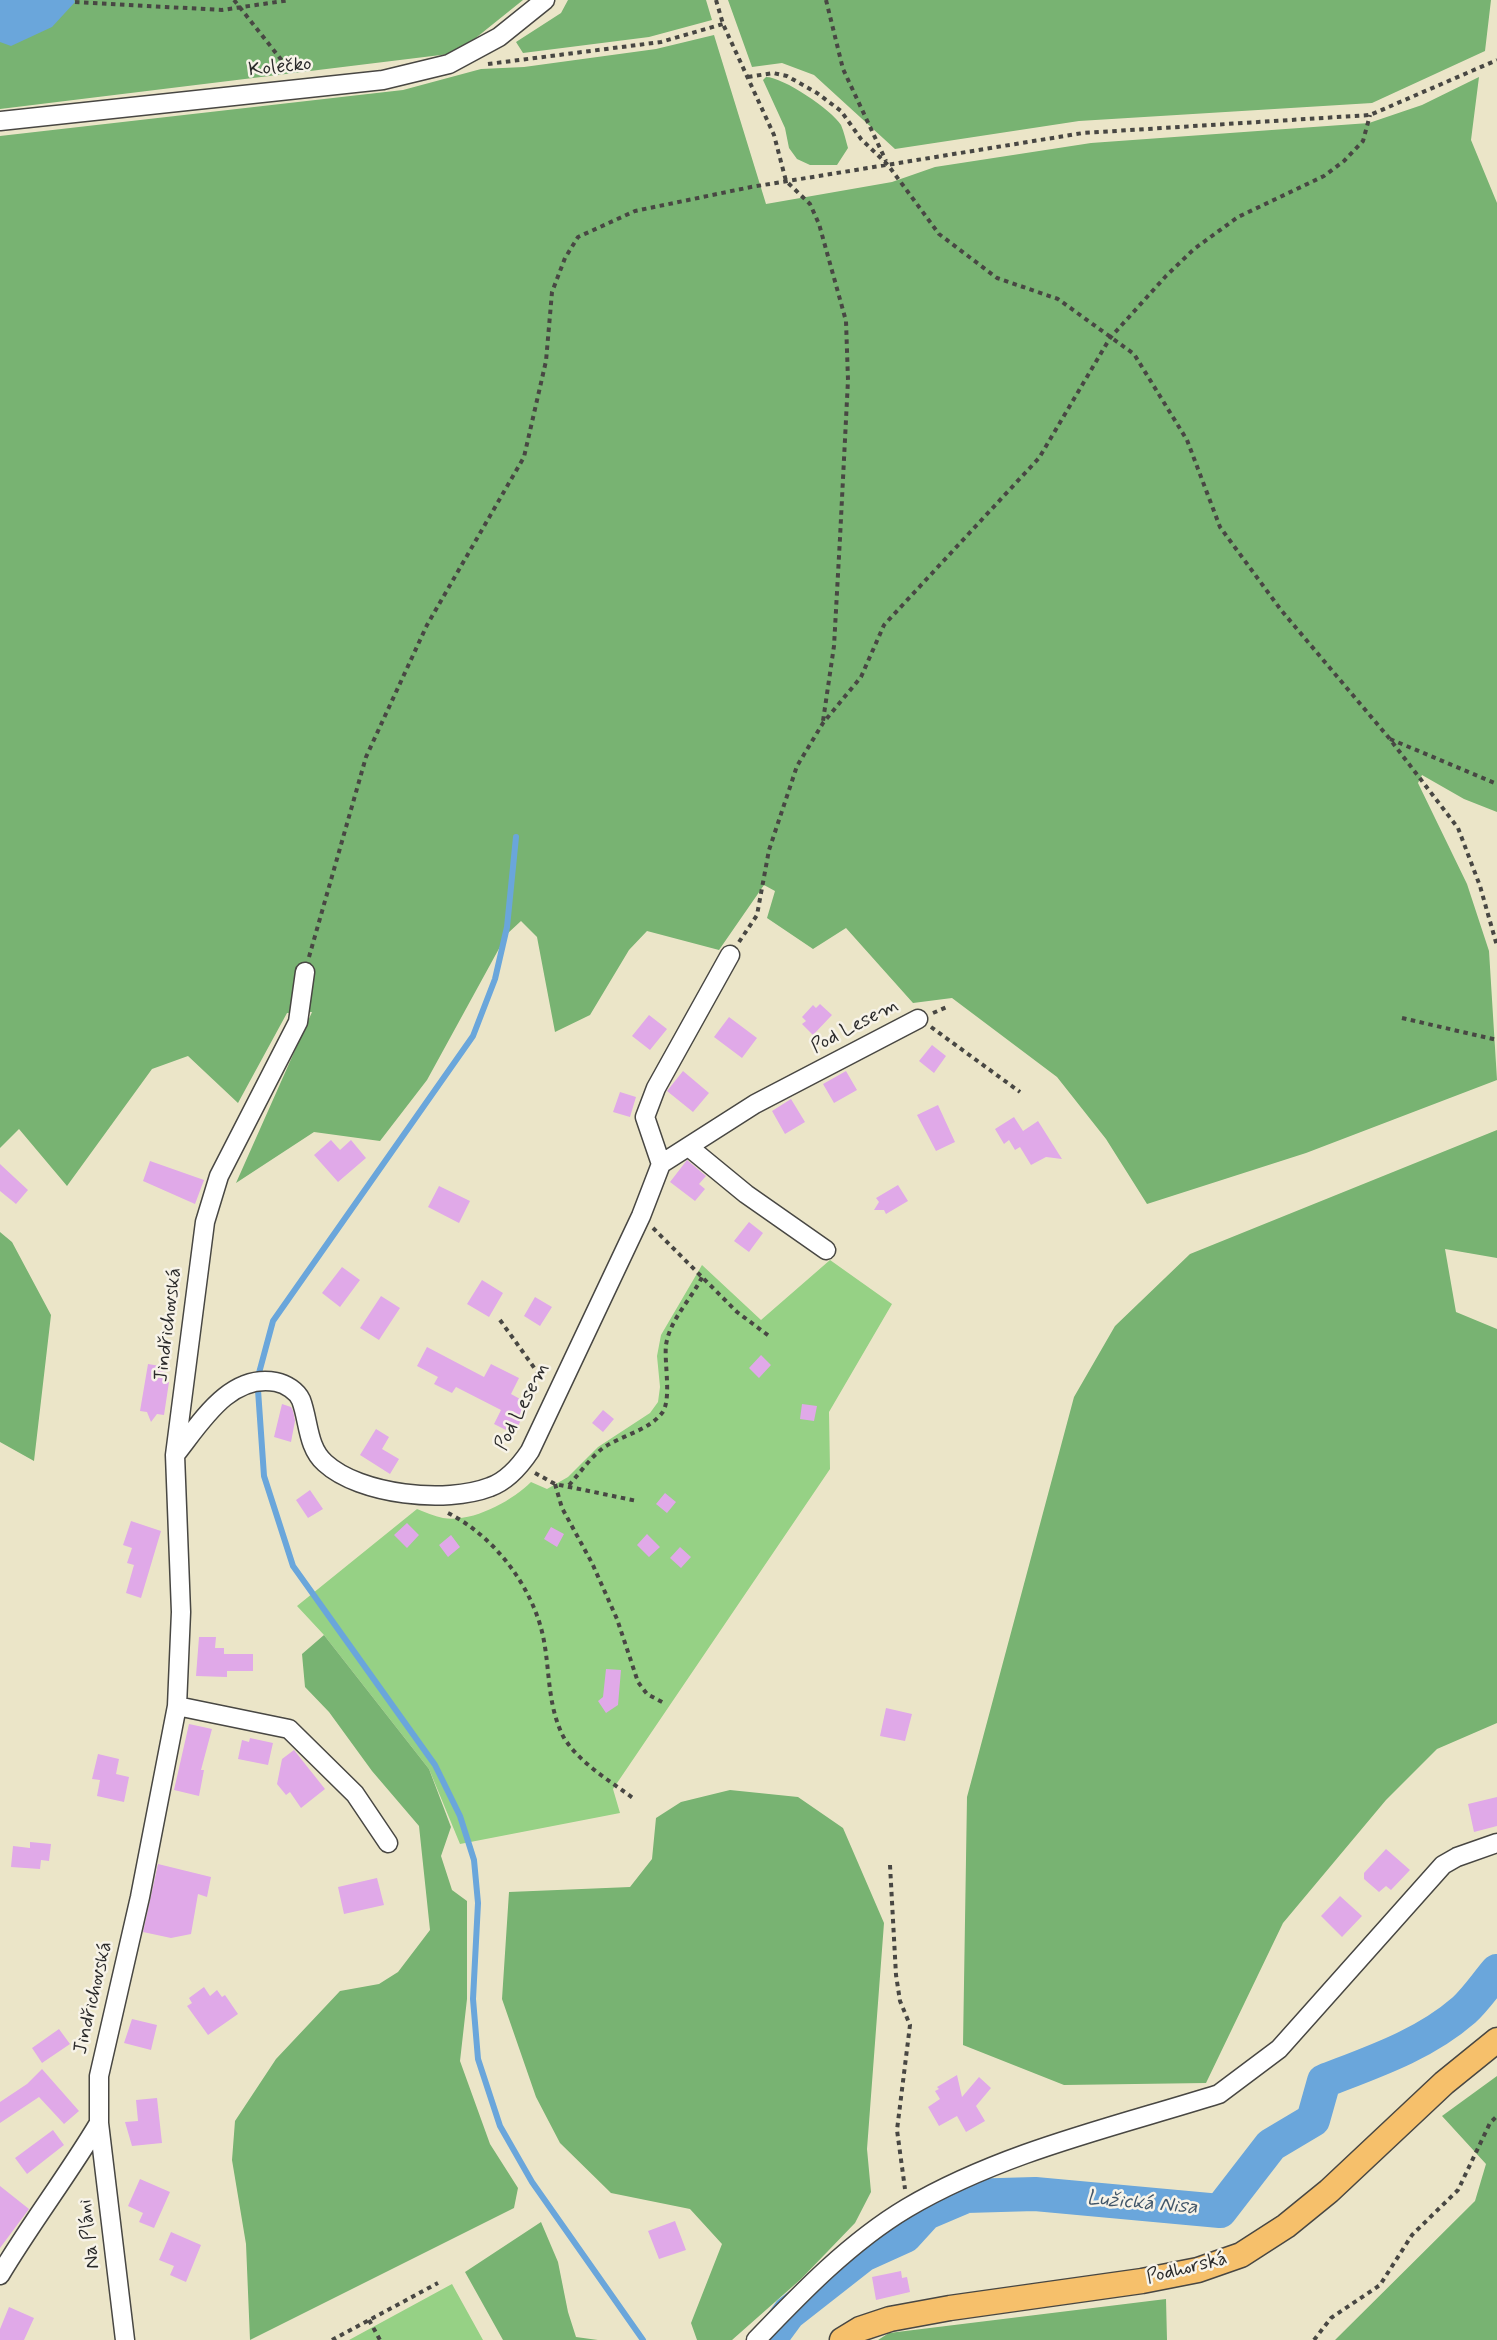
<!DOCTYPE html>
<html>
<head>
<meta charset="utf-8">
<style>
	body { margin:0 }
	canvas { display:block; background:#ebe5c8 }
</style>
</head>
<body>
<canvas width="1497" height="2340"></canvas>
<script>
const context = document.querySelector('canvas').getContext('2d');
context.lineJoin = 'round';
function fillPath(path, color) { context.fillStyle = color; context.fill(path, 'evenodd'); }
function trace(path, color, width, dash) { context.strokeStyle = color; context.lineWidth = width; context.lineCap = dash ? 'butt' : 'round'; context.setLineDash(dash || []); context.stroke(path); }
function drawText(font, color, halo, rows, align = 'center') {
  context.font = font + ' Mynerve,sans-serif'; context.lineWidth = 5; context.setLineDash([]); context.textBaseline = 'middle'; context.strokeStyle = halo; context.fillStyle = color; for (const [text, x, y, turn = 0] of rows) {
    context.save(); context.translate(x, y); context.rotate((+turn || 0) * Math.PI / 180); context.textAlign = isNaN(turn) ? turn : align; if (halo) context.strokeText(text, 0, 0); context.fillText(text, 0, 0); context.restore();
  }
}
const green = new Path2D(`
	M830,1260L892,1304L829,1412L830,1469L613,1789L620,1813L460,1844L429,1769L324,1635L297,1606L417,1509C425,1512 434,1516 443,1518C472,1523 512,1501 531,1482L547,1489L568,1477L598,1447L650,1413L658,1402L660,1387L657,1356L661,1335L702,1265L761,1320Z
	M452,2284L483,2340H349Z`);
const forest = new Path2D(`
	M0,0H523L457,53L0,109Z
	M568,0H706L712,20L649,37L523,53L516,42L561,13Z
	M728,0H1491L1485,51L1372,103L1079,121L895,149L814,75L782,63L752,67Z
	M714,35L766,204L892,182L935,167L1091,143L1369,123L1422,105L1479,77L1471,140L1497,203V812L1464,799L1422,775L1418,783L1467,884L1489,951L1497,1080L1306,1153L1147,1204L1106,1139L1057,1077L952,998L913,1003L846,928L813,949L767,918L775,891L764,885L719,950L647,931L629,950L590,1015L555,1032L537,937L521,921L507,934L427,1080L380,1141L314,1132L236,1183L312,1012L287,1013L238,1103L188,1056L152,1069L67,1186L19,1129L0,1148V136L403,90L481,69L524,67L656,49Z
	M766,77C783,77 832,110 841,125C844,132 846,141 848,148L837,165H810L797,159L789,148L785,128L763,80Z
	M1497,1130V1258L1445,1249L1456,1312L1497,1329V1723L1437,1749L1386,1800L1283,1923L1206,2083L1064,2085L963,2045L967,1797L1074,1397L1115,1326L1190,1254Z
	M0,1232L12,1242L51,1315L34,1461L0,1442Z
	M324,1635L429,1769L451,1827L441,1856L452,1890L467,1901V1999L460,2061L490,2144L518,2188L514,2208L250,2340L246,2244L232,2160L235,2121L276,2059L340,1991L379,1984L398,1972L430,1930L419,1826L372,1771L329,1712L305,1687L302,1654Z
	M730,1790L798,1797L843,1828L884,1923L867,2149L871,2192L855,2223L801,2279L732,2340H697L691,2323L722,2244L690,2209L611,2193L560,2143L536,2097L502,1999L509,1892L630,1887L652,1859L656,1818L681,1802Z
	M1497,2076V2340H1335L1475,2201L1486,2164L1442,2116Z
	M541,2222L558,2262L568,2312L576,2337L598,2340H503L465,2272Z
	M1166,2299L1167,2340H878L889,2333Z`);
const water = new Path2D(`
	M0,0H74L75,2L52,27L11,46L0,42Z`);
const stream = new Path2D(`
	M259,1373L273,1321L473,1036L495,979L507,927L516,837
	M258,1390L264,1476L293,1566L435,1765L460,1816L474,1860L478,1903L473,1999L478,2059L500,2126L532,2182L643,2340`);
const river = new Path2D(`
	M769,2340L789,2313L863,2255L905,2236L926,2213L966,2196L1035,2194L1220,2211L1271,2145L1313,2120L1324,2081C1373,2062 1424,2045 1464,2010C1476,1999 1486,1984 1497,1971`);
const building = new Path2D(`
	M820,1004L832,1015L813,1035L802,1024L806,1021L802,1017L813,1005L816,1008Z
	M649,1015L667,1029L650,1050L632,1036Z
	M729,1017L757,1038L742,1058L714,1037Z
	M932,1045L946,1056L934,1073L919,1061Z
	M683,1071L709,1093L693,1112L667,1091Z
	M846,1071L857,1090L834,1103L823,1084Z
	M620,1092L636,1097L630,1117L613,1112Z
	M791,1099L805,1122L785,1134L772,1111Z
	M938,1105L955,1142L936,1151L917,1115Z
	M1014,1117L1023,1131L1038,1121L1062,1159L1046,1157L1031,1165L1020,1147L1015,1150L1009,1140L1004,1144L995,1129Z
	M331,1140L340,1150L351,1140L366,1158L338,1182L314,1155Z
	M687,1160L706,1176L699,1184L705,1189L695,1201L670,1182Z
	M150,1161L204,1180L195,1204L143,1181Z
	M0,1164L28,1190L16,1204L0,1191Z
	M898,1185L908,1201L886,1214L884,1210H874L879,1202L876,1198Z
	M439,1186L470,1201L459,1223L428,1207Z
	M749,1222L763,1233L749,1252L734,1241Z
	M342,1267L360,1280L340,1307L322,1293Z
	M482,1280L503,1293L489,1317L467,1304Z
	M381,1296L400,1308L379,1340L360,1328Z
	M535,1297L552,1307L540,1326L524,1316Z
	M427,1347L484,1377L491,1364L519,1378L511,1394L529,1404L514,1434L494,1424L501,1410L456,1387L452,1393L434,1384L438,1377L417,1366Z
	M761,1355L771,1365L759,1378L749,1368Z
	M148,1364L166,1367L164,1382H169L164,1415L157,1414L151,1422L147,1412L140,1411Z
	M282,1404L291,1407L293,1411L295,1421L291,1442L274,1437Z
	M802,1404L817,1406L814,1421L800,1419Z
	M603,1410L614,1419L603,1432L592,1423Z
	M376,1429L389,1437L382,1449L399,1459L390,1474L360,1455Z
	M310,1490L323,1509L308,1518L296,1500Z
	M665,1493L676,1502L667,1513L656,1504Z
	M131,1521L161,1531L141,1598L126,1593L134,1565L127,1563L132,1548L123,1545Z
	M407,1523L419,1535L407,1548L394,1535Z
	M551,1527L564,1534L557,1547L544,1539Z
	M647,1534L660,1547L649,1557L637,1545Z
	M451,1535L460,1547L448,1557L439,1545Z
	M680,1547L691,1557L681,1568L670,1558Z
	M199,1637H216L215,1648H224V1654H253V1671H227V1677L196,1676Z
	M606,1669L621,1670L618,1705L606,1713L598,1701L603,1697Z
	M886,1708L912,1714L905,1741L880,1736Z
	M189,1724L212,1729L201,1770H204L199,1796L174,1790Z
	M250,1738L273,1743L268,1765L238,1759L242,1740L249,1742Z
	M294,1750L325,1789L301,1808L290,1792L286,1795L277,1784L282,1759Z
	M98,1754L119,1759L116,1774L129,1777L124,1802L97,1796L100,1780L92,1779Z
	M1497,1797V1826L1474,1832L1468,1804Z
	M30,1842L51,1844L49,1861L41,1860L40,1869L11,1867L13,1846L30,1848Z
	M1386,1849L1410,1870L1391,1890L1386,1886L1379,1892L1364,1879V1873Z
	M158,1864L211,1877L207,1897L198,1894L191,1934L171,1938L143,1932Z
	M377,1878L384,1905L344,1914L338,1887Z
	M1340,1896L1362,1916L1342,1937L1321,1916Z
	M204,1987L210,1996L217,1990L222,1997L225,1995L238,2014L208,2035L187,2006L192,2003L189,1998Z
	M132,2019L157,2025L151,2050L124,2043Z
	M59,2029L70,2044L42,2063L32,2048Z
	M42,2069L79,2111L64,2124L39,2097L0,2123V2102L27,2084Z
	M957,2075L962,2097L979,2077L991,2088L976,2106L985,2121L966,2132L957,2116L939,2126L928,2107L940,2099L935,2091L939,2089L937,2087Z
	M157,2098L162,2143L132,2146L125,2122L138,2121L136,2100Z
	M53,2130L64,2145L27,2174L15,2158Z
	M140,2179L170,2192L154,2228L139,2222L143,2213L128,2206Z
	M0,2186L29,2209L0,2248Z
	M675,2221L686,2250L659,2259L648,2231Z
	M171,2232L201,2245L186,2282L170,2275L174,2266L159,2260Z
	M901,2271L902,2278L907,2277L910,2292L876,2300L872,2277Z
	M9,2307L34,2318L24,2340H0V2329Z`);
const path = new Path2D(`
	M234,0L291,72
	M716,0L723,24L774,135L786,181L810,204L819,224L846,321L848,380L840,538L834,646L823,721
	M826,0L843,69L886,161
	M75,2L222,10L290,0
	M488,64L661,42L723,24
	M748,77L773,73L787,76L817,93L841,111L861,139L888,165L939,234L997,278L1058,299L1134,354L1187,440L1220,527L1281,610L1389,738L1458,828L1480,886L1497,946
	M1390,739L1497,784
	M739,942L757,915L769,850L797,766L823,723L861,677L884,625L1039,458L1110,338L1166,276L1194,249L1238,217L1324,176L1344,161L1363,141L1370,115
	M309,957L366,757L427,625L524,457L546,361L552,292L565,258L578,237L635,211L751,187L1083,133L1370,115L1497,60
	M933,1013L947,1007
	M1402,1018L1497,1040
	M931,1027L1020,1092
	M653,1228L737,1312L769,1336
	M500,1320L543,1380
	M535,1473L555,1484L637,1501
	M555,1484L562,1508L592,1563L617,1619L638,1682L647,1694L664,1703
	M569,1485C580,1473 590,1458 603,1448C622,1435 648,1431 662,1413C672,1400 664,1363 666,1345C670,1319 691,1300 702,1277
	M448,1513C494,1536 532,1586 543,1636C550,1669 547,1702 562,1734C575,1760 610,1781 633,1798
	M890,1865L896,1975L900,2001L910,2025L897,2130L905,2189
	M369,2320L380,2340
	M332,2340L438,2283
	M1314,2340L1331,2318L1380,2285L1412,2235L1458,2190L1490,2123L1497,2116`);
const minor = new Path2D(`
	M0,121L383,80L449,64L499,37L545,0
	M690,1148L746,1194L826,1250
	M661,1164L645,1117L656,1088L730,955
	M175,1455C200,1424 229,1373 276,1382C286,1384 297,1391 301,1400C309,1421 307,1447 325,1463C360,1495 446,1504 490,1487C507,1481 520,1466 530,1451L641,1216L661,1164L755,1104L918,1019
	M177,1706L289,1729L355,1794L388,1843
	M0,2275C31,2223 68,2175 99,2123
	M125,2340L99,2123V2076L140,1897L177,1706L181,1612L175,1455L205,1222L219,1176L298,1022L305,972
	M756,2340C801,2293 850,2242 907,2208C1002,2152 1114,2127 1219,2094L1279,2049L1443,1865L1457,1857L1497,1843`);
const major = new Path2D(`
	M842,2340L860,2329L890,2319L950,2308L1142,2281L1198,2270L1241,2255L1286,2226L1329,2191L1444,2083L1497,2040`);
const streetNames = [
	["Kolečko",280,68,-6],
	["Pod Lesem",855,1027,-28],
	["Jindřichovská",169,1325,-83],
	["Pod Lesem",523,1407,-63],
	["Jindřichovská",94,1998,-77],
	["Na Pláni",90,2234,-97],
	["Podhorská",1187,2269,-14]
];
const waterNames = [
	["Lužická Nisa",1142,2204,5]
];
fillPath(green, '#96d185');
fillPath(forest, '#78b372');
fillPath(water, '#6aa6db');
trace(stream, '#6aa6db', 6);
trace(river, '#6aa6db', 34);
fillPath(building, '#e0a9e8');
trace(minor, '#484743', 21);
trace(major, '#484743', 27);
trace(path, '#484743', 4, [4.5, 4.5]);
trace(minor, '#fff', 18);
trace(major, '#f6c06b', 24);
drawText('20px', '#2b2b2b', '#f7f3e8', streetNames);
drawText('italic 21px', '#415669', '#f7f3e8', waterNames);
</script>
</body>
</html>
